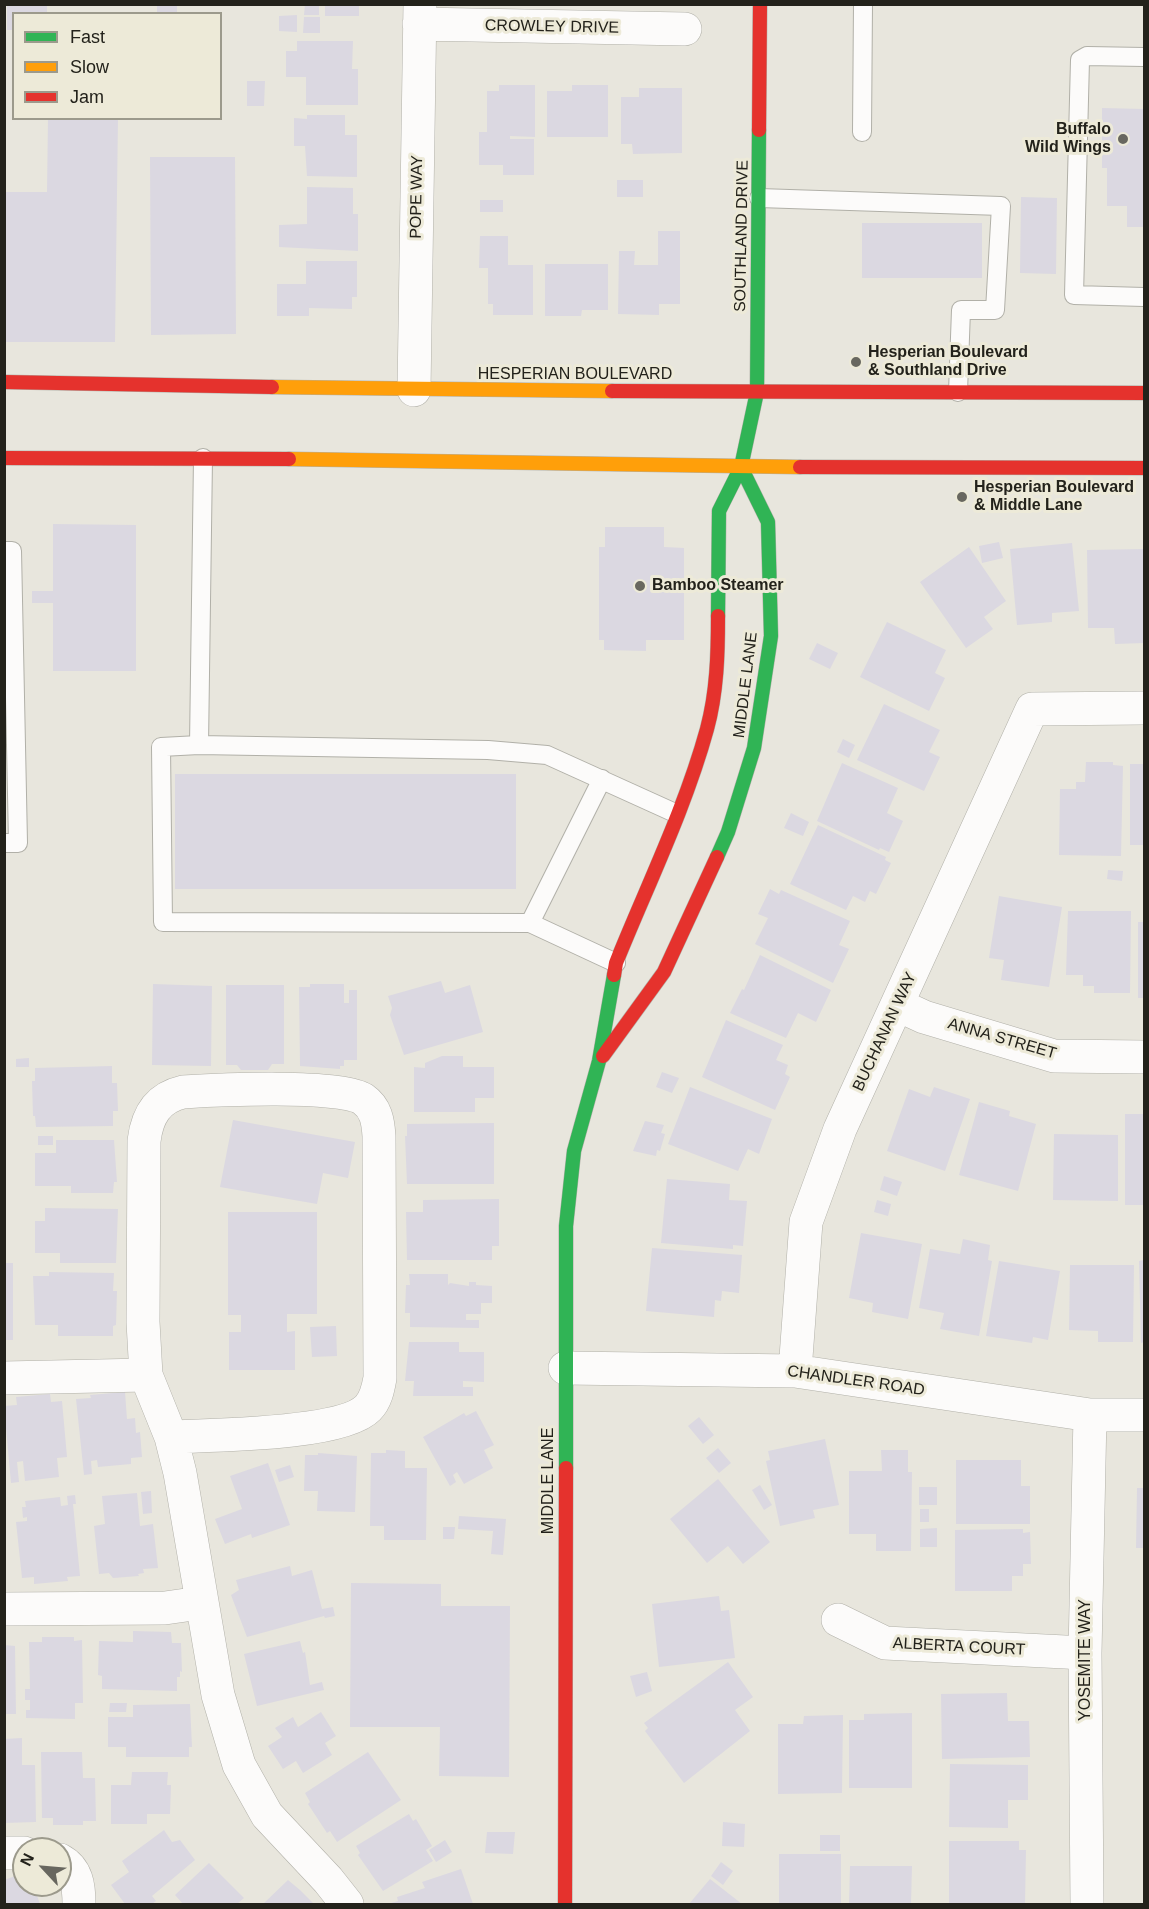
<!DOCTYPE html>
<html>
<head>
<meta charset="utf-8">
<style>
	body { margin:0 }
	#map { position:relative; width:1149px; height:1909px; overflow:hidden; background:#e8e6dd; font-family:Helvetica,sans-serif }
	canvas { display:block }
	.frame { position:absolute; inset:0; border:6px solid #23221b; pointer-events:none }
	.legend { position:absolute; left:12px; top:12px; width:210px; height:108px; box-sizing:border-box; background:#edead8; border:2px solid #9c9a8c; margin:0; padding:8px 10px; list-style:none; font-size:18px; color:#23221b }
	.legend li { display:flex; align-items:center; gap:12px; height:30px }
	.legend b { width:30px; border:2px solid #9c9a8c }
	.north { position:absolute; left:12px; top:1837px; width:60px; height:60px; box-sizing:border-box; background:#edead8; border:2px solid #9c9a8c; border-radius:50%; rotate:296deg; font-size:16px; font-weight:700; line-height:24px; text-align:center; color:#23221b }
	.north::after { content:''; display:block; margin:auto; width:21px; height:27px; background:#68675f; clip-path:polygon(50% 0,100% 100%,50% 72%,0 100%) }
</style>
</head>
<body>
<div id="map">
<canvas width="1149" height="1909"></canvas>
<div class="frame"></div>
<ul class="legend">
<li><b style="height:8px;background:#30b455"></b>Fast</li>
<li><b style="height:8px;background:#ff9f0a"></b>Slow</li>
<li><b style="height:8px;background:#e5322d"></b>Jam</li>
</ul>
<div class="north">N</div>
</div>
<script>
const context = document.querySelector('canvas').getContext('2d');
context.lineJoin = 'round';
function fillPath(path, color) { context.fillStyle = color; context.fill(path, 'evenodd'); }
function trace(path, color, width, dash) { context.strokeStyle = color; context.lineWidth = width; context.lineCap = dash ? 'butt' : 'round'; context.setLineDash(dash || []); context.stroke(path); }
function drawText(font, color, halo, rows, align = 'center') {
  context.font = font + ' Helvetica,sans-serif'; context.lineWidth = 6; context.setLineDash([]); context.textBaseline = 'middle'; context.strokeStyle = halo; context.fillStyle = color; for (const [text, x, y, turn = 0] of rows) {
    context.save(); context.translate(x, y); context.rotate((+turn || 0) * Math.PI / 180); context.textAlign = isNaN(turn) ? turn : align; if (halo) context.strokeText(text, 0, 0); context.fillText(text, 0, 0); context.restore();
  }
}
const building = new Path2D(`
	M157,4H177V14H157Z
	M305,4H319V15H304Z
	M325,4H359V16H325Z
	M7,5H47V14H14V30H7Z
	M297,15V32L279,31V16Z
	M304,17H320V33H303Z
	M297,41H353L352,69H358V105H306V77H286V51H297Z
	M247,81H265L264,106H247Z
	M499,85H535V137L510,136V139H534V175H503V165H479V132H487V91H499Z
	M572,85H608V137H547V91H572Z
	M639,88H682V153L633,154L632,144H621V97H639Z
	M1102,108L1144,109V227H1127V206H1107V168H1102Z
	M307,115H345V135H357V177L307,176L305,146H294V118L307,119Z
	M48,118H118L115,342H4V192H47Z
	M150,157H235L236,334L151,335Z
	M617,180H643V197H617Z
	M307,187L353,188V214H358V251L279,247V225L307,224Z
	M1021,197L1057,198L1056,274L1020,273Z
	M480,200H503V212H480Z
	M862,223H982V278H862Z
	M658,231H680V304H659V315L618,314L619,251H635L634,265H658Z
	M480,236H508V265H533V315H493V304H488V268H479Z
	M306,261H357V297H352V309L309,308V316H277V284H306Z
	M545,264H608V310H582L581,316H545Z
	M53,524L136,525V671H53V603H32V591H53Z
	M605,527H664V547L684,548V640H646V651L604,650V640H599V547H605Z
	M999,542L1003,558L982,563L979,546Z
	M1072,543L1079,611L1052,613V622L1017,625L1010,549Z
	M969,547L1006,601L984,617L993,629L966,648L920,582Z
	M1144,549V643L1115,644L1114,628H1088L1087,550Z
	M887,622L946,650L935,673L945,678L929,711L860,677Z
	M817,643L838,653L830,669L809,659Z
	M884,704L940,730L929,752L940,757L924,791L857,760Z
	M843,739L855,745L849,758L837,752Z
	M1086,762H1113V765L1123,766L1121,856L1059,855L1060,789H1076V782H1085Z
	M842,763L898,788L887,813L903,821L889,852L880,848L879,850L817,821Z
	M1130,764H1144V845H1130Z
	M175,774H516V889H175Z
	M791,813L809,822L803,836L784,828Z
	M818,825L886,857L885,860L891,863L876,894L870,891L865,902L853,896L846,910L790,884Z
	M1108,870L1123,871L1122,881L1107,879Z
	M770,889L779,894L781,890L850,921L839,945L849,949L833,983L755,944L768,918L758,914Z
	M999,896L1062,907L1049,987L1001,980L1004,960L989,958Z
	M1068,911H1131L1130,993H1094V986H1083V975H1066Z
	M1138,922H1144V998H1138Z
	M760,955L831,990L816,1022L798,1013L786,1038L730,1013L742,989L744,990Z
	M441,981L445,993L470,985L483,1032L404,1055L390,1015L392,1008L388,996Z
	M153,984L212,986L211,1066L152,1065Z
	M310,984H344V1003H349V990H357V1060H344V1066H340V1069L300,1066L299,987H310Z
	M226,985H284V1064H272L268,1070H241L237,1065H226Z
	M726,1020L783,1045L776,1060L788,1065L785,1074L790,1077L775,1110L702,1077Z
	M442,1056H463V1067H494V1098H475V1112H414V1067L425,1068V1063Z
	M29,1058V1067H16V1059Z
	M112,1066V1083H117L118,1111H113V1126L36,1127L35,1116H33L32,1081H35V1068Z
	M662,1072L679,1078L672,1093L656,1087Z
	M690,1087L772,1119L759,1154L748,1149L738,1171L668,1144Z
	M934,1087L970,1099L945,1171L887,1151L909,1089L930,1097Z
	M979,1102L1010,1111L1009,1116L1036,1124L1018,1191L959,1175Z
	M1125,1114H1144V1205H1125Z
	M233,1120L355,1142L348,1178L323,1173L317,1204L220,1187Z
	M645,1121L664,1125L661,1133L665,1134L660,1151L657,1150L656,1156L633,1151Z
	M494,1123V1184H407L405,1136H407V1124Z
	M1054,1134L1118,1135V1201L1053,1200Z
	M38,1136H53V1145H38Z
	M56,1140H114L117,1182H114L113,1193H71V1186H35V1153H56Z
	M884,1176L902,1182L897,1196L880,1190Z
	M667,1179L730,1184L729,1200L747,1201L743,1246L733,1245V1249L661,1243Z
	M499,1199V1246H492V1260H407L406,1212H423V1200Z
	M877,1200L891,1204L888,1216L874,1212Z
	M45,1208L118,1209L116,1263H60V1253H35V1221H45Z
	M228,1212H317V1314H287V1332L295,1331V1370H229V1332H241V1315H228Z
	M861,1233L922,1244L908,1319L872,1312L873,1303L849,1298Z
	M963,1239L990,1245L988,1260L992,1261L979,1336L940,1329L944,1313L919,1308L930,1249L960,1254Z
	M652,1248L742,1255L739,1293L722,1291L721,1301L715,1300L714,1317L646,1311Z
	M1144,1260V1342L1141,1343L1139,1261Z
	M999,1261L1060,1271L1048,1340L1033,1337L1032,1343L986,1336Z
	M5,1263H13V1340H4Z
	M1070,1265H1134L1133,1342H1098V1331L1069,1330Z
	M49,1272L114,1273L113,1291H117L116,1325L113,1326V1336H58V1325H35L33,1276H49Z
	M409,1274H448V1285L450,1283L469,1286V1282H476V1285L492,1286V1303H481V1314H466V1320H479V1328L410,1327V1313H405L406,1285H410Z
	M336,1326L337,1356L312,1357L310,1327Z
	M409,1342H459V1352H484V1382L463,1381V1387H473V1396H413L414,1381H405Z
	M125,1392L127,1419L135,1418L136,1433L140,1432L142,1457L131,1458V1464L98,1467L97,1460L91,1461L92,1474L84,1475L76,1399L91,1398L90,1395Z
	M50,1394L51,1402L62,1401L67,1457L57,1458L59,1477L25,1481L23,1461L17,1462L19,1482L11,1483L4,1406L17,1405L16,1397Z
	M476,1411L494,1445L484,1450L493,1468L464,1484L457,1472L453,1475L456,1482L450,1486L423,1437L464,1413L466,1416Z
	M699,1417L714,1435L703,1444L688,1426Z
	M825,1439L839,1505L813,1510L815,1518L780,1526L766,1461L770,1460L768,1451Z
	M718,1448L731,1463L719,1473L706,1458Z
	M386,1450L405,1451V1468H427L426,1540H384V1526H370L371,1453H386Z
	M881,1450H908V1472H912L911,1551H876V1534H849V1471H882Z
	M318,1453L357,1456L355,1512L317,1511L318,1491H304L305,1455H318Z
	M956,1460H1021V1486H1030V1524H956Z
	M268,1463L290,1525L252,1538L251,1534L225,1544L215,1519L242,1509L230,1476Z
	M290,1465L294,1477L279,1482L275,1470Z
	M718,1479L770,1542L743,1564L728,1546L707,1563L670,1519Z
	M760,1485L772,1505L764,1510L752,1490Z
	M919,1487H937V1505H919Z
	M1137,1488H1144V1548H1136Z
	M151,1491L152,1513L143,1514L141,1492Z
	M137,1493L140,1526L153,1524L158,1568L143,1569L144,1573L138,1574L139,1576L113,1578L109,1573L99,1574L94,1526L105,1524L102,1496Z
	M75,1495L76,1504H73L80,1576L67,1577L68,1581L34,1584V1577L22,1578L16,1522L27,1521V1517L23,1518L22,1507H26L25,1501L60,1497L61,1506L68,1505L67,1496Z
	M920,1509H929V1522H920Z
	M459,1516L506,1519L503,1555L491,1554L493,1531L458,1529Z
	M443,1527H455L454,1539H443Z
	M937,1528V1547H920V1529Z
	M1023,1529V1533L1030,1532L1031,1564H1023V1576H1012V1591H955V1530Z
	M290,1566L292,1576L312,1570L322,1609L333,1607L335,1616L325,1618L324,1616L247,1637L231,1595L239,1590L236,1580Z
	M351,1583L441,1584V1606H510L509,1777L439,1776L440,1727H350Z
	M719,1596L721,1611L729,1610L735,1658L659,1667L652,1604Z
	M133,1631L171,1632L172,1643H181L182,1672L180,1671V1677H177V1691L102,1689V1676L98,1675L99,1641L133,1642Z
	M42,1637H74V1641L82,1640L83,1703H75V1719L26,1718V1710H30V1700H25V1689H30L29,1642H42Z
	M300,1641L303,1653L305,1652L310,1685L322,1682L324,1690L257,1706L244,1654Z
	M4,1645L15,1646L16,1714H4Z
	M728,1662L753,1697L735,1710L750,1731L684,1783L645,1731L648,1728L644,1723Z
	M647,1672L652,1691L636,1697L630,1676Z
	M1007,1693L1008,1721H1029L1030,1757L942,1759L941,1694Z
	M110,1703H127L126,1712H109Z
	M190,1704L192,1747H189V1757H126V1747H108V1717H133V1705Z
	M321,1712L336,1736L325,1743L332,1755L303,1773L296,1761L283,1769L268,1746L282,1737L275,1728L293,1717L298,1727Z
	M912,1713V1788H849V1720H864V1714Z
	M843,1715L842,1793L778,1794V1724H803L804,1716Z
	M22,1738V1765H35L36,1822L4,1823V1739Z
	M41,1752H82L83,1778H95L96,1821H83V1825H53V1818H42Z
	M368,1752L401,1800L337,1842L330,1831L327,1833L308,1804L310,1802L305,1793Z
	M950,1764L1028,1765V1800H1008V1828L949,1827Z
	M132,1772H168L167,1785H171L170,1814H147V1824H111V1785H131Z
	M409,1814L413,1821L416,1819L432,1846L426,1850L433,1861L383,1891L358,1855L360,1853L356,1846Z
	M723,1822L745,1824L744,1847L722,1846Z
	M164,1830L172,1842L180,1840L195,1860L152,1896L156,1901L152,1904H125L111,1885L129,1872L122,1861Z
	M487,1832H515L513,1854L485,1853Z
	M820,1835H840V1851H820Z
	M445,1840L452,1852L436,1862L429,1850Z
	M949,1841H1019V1850H1026L1025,1904H949Z
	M779,1854H841V1904H779Z
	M721,1862L733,1871L723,1885L711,1876Z
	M209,1863L244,1898L237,1904H183L175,1895Z
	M850,1866H912L911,1904H849Z
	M461,1869L473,1904H388L398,1901L397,1897L425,1888L422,1882Z
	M21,1874L24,1885H33L40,1904H4V1880Z
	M710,1879L742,1904H689Z
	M288,1880L300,1890L314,1904H263Z`);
const lane = new Path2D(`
	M1144,57L1087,56L1080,60L1074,295L1144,297
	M862,132L863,4
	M759,198L1001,206L995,310H961L958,392
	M203,458L199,745L488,750L547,755L675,813
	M4,551H12L18,843H4
	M199,745L161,747L163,922L530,923
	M602,779L530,923L616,963`);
const street = new Path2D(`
	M419,24L685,29
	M414,390L420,4
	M898,1005L924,1017L1054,1056L1144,1057
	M565,1368L795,1371L1090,1415H1144
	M795,1371L806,1222L840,1129L1032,709L1144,708
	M4,1378L146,1375
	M171,1437C211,1435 342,1435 368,1408C376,1400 378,1389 380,1378L379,1136C378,1121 376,1108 363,1099C340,1084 215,1090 183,1092C157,1098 147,1116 144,1141L143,1322L146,1375L171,1437L180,1473L218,1695L239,1765L267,1815L328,1880L347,1904
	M4,1609L165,1608L200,1603
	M838,1620L885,1643L1085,1653
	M4,1853H24
	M60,1860C77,1869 79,1886 79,1904
	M1087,1904L1085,1653L1090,1415`);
const fast = new Path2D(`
	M718,616L719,511L741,467L757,392L759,130
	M717,857L728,832L754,748L771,636L768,522L741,467
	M566,1468V1226L574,1151L599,1061L614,975`);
const slow = new Path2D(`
	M272,387L612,391
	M289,459L800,467`);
const jam = new Path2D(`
	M759,130L760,4
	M4,382L272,387
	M612,391L1144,393
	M4,458L289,459
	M800,467L1144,468
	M614,975L616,963C647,886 685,809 707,729C717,692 718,654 718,616
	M603,1056L664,972L717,857
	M565,1904L566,1468`);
const markers = [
	[1123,139,6,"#68675f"],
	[856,362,6,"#68675f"],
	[962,497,6,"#68675f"],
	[640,586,6,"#68675f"]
];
const streetNames = [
	["CROWLEY DRIVE",552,27,1],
	["POPE WAY",417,197,-89],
	["SOUTHLAND DRIVE",742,236,-89],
	["HESPERIAN BOULEVARD",575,375],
	["MIDDLE LANE",746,685,-83],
	["BUCHANAN WAY",885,1032,-65],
	["ANNA STREET",1002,1039,16],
	["CHANDLER ROAD",856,1381,8],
	["MIDDLE LANE",549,1481,-90],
	["ALBERTA COURT",959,1647,3],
	["YOSEMITE WAY",1086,1660,-90]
];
const poiNames = [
	["Buffalo",1111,130,"right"],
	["Wild Wings",1111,148,"right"],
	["Hesperian Boulevard",868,353],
	["& Southland Drive",868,371],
	["Hesperian Boulevard",974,488],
	["& Middle Lane",974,506],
	["Bamboo Steamer",652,586]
];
fillPath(building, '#dbd8e1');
trace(lane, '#b1b0a8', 20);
trace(street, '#b1b0a8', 34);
trace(fast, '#b1b0a8', 15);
trace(slow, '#b1b0a8', 15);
trace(jam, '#b1b0a8', 15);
trace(lane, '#fcfbfa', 18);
trace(street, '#fcfbfa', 33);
trace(fast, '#30b455', 14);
trace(slow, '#ff9f0a', 14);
trace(jam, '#e5322d', 14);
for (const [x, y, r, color] of markers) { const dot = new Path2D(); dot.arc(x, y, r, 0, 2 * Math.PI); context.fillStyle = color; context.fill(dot); trace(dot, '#edead8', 2); }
drawText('16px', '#23221b', '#edead8', streetNames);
drawText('bold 16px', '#23221b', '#edead8', poiNames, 'left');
</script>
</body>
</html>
